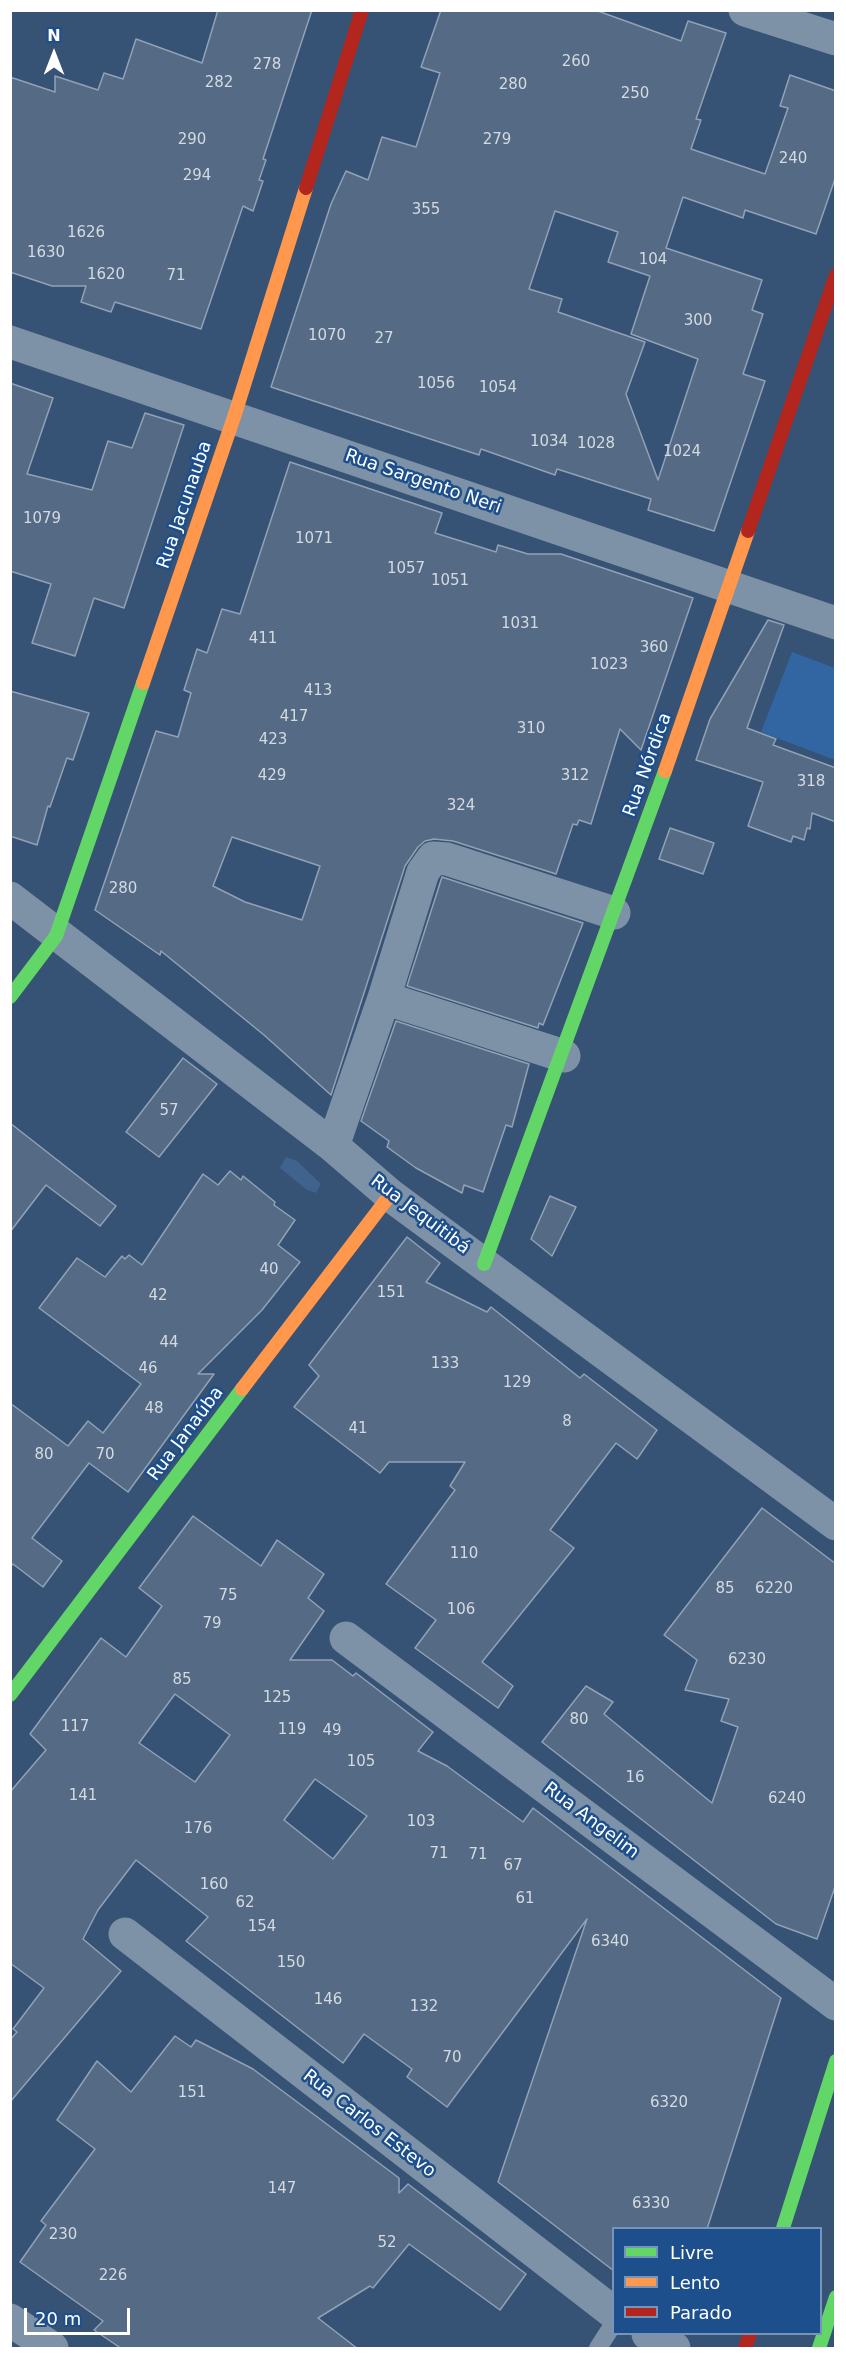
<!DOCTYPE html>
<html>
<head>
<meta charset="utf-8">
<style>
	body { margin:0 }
	#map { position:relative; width:846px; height:2359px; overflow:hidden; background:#365274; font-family:"DejaVu Sans",sans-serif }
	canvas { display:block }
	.frame { position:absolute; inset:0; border:12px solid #fff; pointer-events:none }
	.legend { position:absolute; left:612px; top:2227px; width:210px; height:108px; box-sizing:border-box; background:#1d4f8d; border:2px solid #7795bb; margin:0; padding:8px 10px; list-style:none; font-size:18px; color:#fff }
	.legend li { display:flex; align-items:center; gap:12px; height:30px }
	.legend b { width:30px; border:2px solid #7795bb }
	.north { position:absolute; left:24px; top:24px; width:60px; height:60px; -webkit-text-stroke:4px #1d4f8d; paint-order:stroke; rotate:0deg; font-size:16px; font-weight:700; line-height:24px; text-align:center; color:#fff }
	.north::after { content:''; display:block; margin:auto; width:21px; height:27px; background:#fff; clip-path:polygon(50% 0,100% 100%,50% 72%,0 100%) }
	.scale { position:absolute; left:24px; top:2308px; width:106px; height:27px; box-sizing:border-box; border:3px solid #fff; border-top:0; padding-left:8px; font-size:18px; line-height:21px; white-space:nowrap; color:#fff; -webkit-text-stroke:4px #1d4f8d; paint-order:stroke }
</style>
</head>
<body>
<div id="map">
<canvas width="846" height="2359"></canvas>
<div class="frame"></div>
<ul class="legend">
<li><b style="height:8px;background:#63d668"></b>Livre</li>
<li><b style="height:8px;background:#ff974d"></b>Lento</li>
<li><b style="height:8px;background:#b3261e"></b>Parado</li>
</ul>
<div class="north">N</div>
<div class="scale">20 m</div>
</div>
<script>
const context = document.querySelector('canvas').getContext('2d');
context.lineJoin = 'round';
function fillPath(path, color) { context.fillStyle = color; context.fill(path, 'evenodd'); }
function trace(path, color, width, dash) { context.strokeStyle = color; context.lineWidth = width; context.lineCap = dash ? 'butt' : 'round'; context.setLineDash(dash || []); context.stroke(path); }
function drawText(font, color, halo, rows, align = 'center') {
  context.font = font + ' "DejaVu Sans",sans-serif'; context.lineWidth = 5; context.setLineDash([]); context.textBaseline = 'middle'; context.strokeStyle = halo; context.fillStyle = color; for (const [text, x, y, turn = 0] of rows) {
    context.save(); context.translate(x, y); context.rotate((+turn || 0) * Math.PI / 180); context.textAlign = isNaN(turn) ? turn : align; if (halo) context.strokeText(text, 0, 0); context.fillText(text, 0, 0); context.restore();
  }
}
const green = new Path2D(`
	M792,652L835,668V760L761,732Z`);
const water = new Path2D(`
	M286,1157L297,1161L321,1184L316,1193L307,1190L280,1168Z`);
const building = new Path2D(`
	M218,10H312L263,159L266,160L259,180L263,181L253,211L243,206L201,329L115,302L111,312L81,302L86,286H52L10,272V77L55,92V76L98,90L104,73L123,79L136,39L202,63Z
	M441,10H595L681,41L688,21L726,33L696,119L701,120L691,149L765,174L788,108L780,106L790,75L836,91V176L816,234L745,210L743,218L683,197L666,248L762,280L752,310L763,314L743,374L765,381L714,531L648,510L651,499L557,469L555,475L481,449L479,455L271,387L331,204L346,171L368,180L382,137L416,147L440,73L421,67ZM555,211L618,232L608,262L650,276L631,334L698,359L658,480L626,394L645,342L558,312L562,299L529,289Z
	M10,383L53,398L27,474L92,490L108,441L132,448L145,413L184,425L124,608L94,598L75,656L32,643L51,584L10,571Z
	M290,462L442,513L435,533L496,552L498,545L528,554H561L693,598L641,750L620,729L591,824L579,820L577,825L573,824L556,874L453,841L434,839L425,841L418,847L405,866L331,1095L264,1035L161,951L160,955L95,910L156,731L178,737L191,693L184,690L197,649L207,653L222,609L240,614ZM232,837L320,866L302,920L245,902L213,886Z
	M768,620L784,625L747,728L776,739L773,745L836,768V822L812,813L810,829L807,828L804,840L793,836L791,842L748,826L763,782L696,760L710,719Z
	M10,691L89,713L73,760L67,758L50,807L48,806L37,845L10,836Z
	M670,828L714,843L703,874L659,859Z
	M442,877L583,923L543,1025L539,1023L538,1028L407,986Z
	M396,1021L529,1064L512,1127L506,1125L483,1192L464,1185L462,1193L416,1168L387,1147L389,1141L361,1121Z
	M183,1058L217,1084L159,1157L126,1132Z
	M10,1123L116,1206L100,1226L46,1185L10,1232Z
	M230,1171L241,1180L243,1176L275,1202L274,1205L295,1220L278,1245L300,1262L262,1310L198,1374H214L128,1492L89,1463L32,1538L62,1561L43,1587L13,1564L10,1567V1403L68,1446L88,1421L103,1433L141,1384L39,1308L77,1258L105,1277L122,1256L125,1259L129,1255L142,1265L203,1174L218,1185Z
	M550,1196L576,1207L552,1256L531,1239Z
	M407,1237L440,1263L426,1282L487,1312L491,1307L580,1378L584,1374L657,1430L637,1459L616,1443L550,1530L574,1548L482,1662L513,1686L498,1708L415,1648L436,1620L386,1584L455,1490L450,1486L465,1462H389L380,1473L294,1407L319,1376L309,1365Z
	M762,1508L836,1564V1884L817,1939L776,1924L542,1742L586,1686L613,1702L604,1714L712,1803L738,1727L721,1721L729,1699L685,1690L697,1660L664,1635Z
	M193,1516L261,1566L277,1540L324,1574L308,1598L324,1611L290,1660H332L353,1676L356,1673L433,1732L418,1751L447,1766L523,1822L533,1808L781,1998L707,2229H614V2271L498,2182L587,1919L447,2107L407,2077L412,2069L364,2034L343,2063L186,1941L208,1917L136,1860L98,1910L83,1939L121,1971L10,2102V2040L17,2032L13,2029L44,1988L10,1963V1792L46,1750L30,1734L101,1638L126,1657L162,1606L139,1588ZM175,1694L230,1735L195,1782L139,1743ZM315,1779L367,1816L333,1859L284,1820Z
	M175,2036L191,2047L196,2040L253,2069L399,2178V2193L408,2184L526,2274L500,2310L409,2244L373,2288L370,2286L318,2318L358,2349H122L94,2330L103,2321L20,2262L46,2225L41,2221L95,2149L57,2120L97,2061L131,2092Z`);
const lane = new Path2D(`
	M598,2348L614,2323`);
const street = new Path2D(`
	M745,10L836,39
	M10,342L836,623
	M10,898L333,1146L390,1195L836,1524
	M384,998L564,1056
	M333,1146L384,998L423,872L433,858L447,859L614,913
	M346,1638L836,2004
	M125,1934L614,2313
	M10,2320L52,2348
	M648,2334L674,2348`);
const fast = new Path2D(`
	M10,997L56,936L143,683
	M484,1264L665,771
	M10,1695L242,1389
	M783,2228L836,2061
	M819,2348L836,2297`);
const slow = new Path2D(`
	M143,683L234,417L306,188
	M665,771L748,531
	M242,1389L390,1195`);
const jam = new Path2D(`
	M306,188L362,10
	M748,531L836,275
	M745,2348L750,2334`);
const numberNames = [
	["260",576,62],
	["278",267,65],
	["282",219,83],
	["280",513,85],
	["250",635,94],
	["290",192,140],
	["279",497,140],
	["240",793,159],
	["294",197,176],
	["355",426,210],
	["1626",86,233],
	["1630",46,253],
	["104",653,260],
	["1620",106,275],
	["71",176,276],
	["300",698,321],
	["1070",327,336],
	["27",384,339],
	["1056",436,384],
	["1054",498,388],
	["1034",549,442],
	["1028",596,444],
	["1024",682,452],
	["1079",42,519],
	["1071",314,539],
	["1057",406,569],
	["1051",450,581],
	["1031",520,624],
	["411",263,639],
	["360",654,648],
	["1023",609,665],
	["413",318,691],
	["417",294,717],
	["310",531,729],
	["423",273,740],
	["429",272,776],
	["312",575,776],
	["318",811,782],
	["324",461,806],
	["280",123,889],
	["57",169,1111],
	["40",269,1270],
	["151",391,1293],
	["42",158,1296],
	["44",169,1343],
	["133",445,1364],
	["46",148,1369],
	["129",517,1383],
	["48",154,1409],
	["8",567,1422],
	["41",358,1429],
	["80",44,1455],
	["70",105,1455],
	["110",464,1554],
	["85",725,1589],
	["6220",774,1589],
	["75",228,1596],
	["106",461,1610],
	["79",212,1624],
	["6230",747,1660],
	["85",182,1680],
	["125",277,1698],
	["80",579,1720],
	["117",75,1727],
	["119",292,1730],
	["49",332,1731],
	["105",361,1762],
	["16",635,1778],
	["141",83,1796],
	["6240",787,1799],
	["103",421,1822],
	["176",198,1829],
	["71",439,1854],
	["71",478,1855],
	["67",513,1866],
	["160",214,1885],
	["61",525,1899],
	["62",245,1903],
	["154",262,1927],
	["6340",610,1942],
	["150",291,1963],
	["146",328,2000],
	["132",424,2007],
	["70",452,2058],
	["151",192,2093],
	["6320",669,2103],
	["147",282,2189],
	["6330",651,2204],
	["230",63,2235],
	["52",387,2243],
	["226",113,2276]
];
const streetNames = [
	["Rua Sargento Neri",423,482,19],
	["Rua Jacunauba",185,505,-71],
	["Rua Nórdica",648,765,-70],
	["Rua Jequitibá",420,1215,37],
	["Rua Janaúba",186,1434,-53],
	["Rua Angelim",591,1821,37],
	["Rua Carlos Estevo",369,2124,38]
];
fillPath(green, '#3266a3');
fillPath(water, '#40638e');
fillPath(building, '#546a85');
trace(building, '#92a2b6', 1.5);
trace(lane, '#7d92a7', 18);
trace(street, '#7d92a7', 33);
trace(fast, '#63d668', 14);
trace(slow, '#ff974d', 14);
trace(jam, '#b3261e', 14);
drawText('15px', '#d4dae0', null, numberNames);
drawText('18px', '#fff', '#1d4f8d', streetNames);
</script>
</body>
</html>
